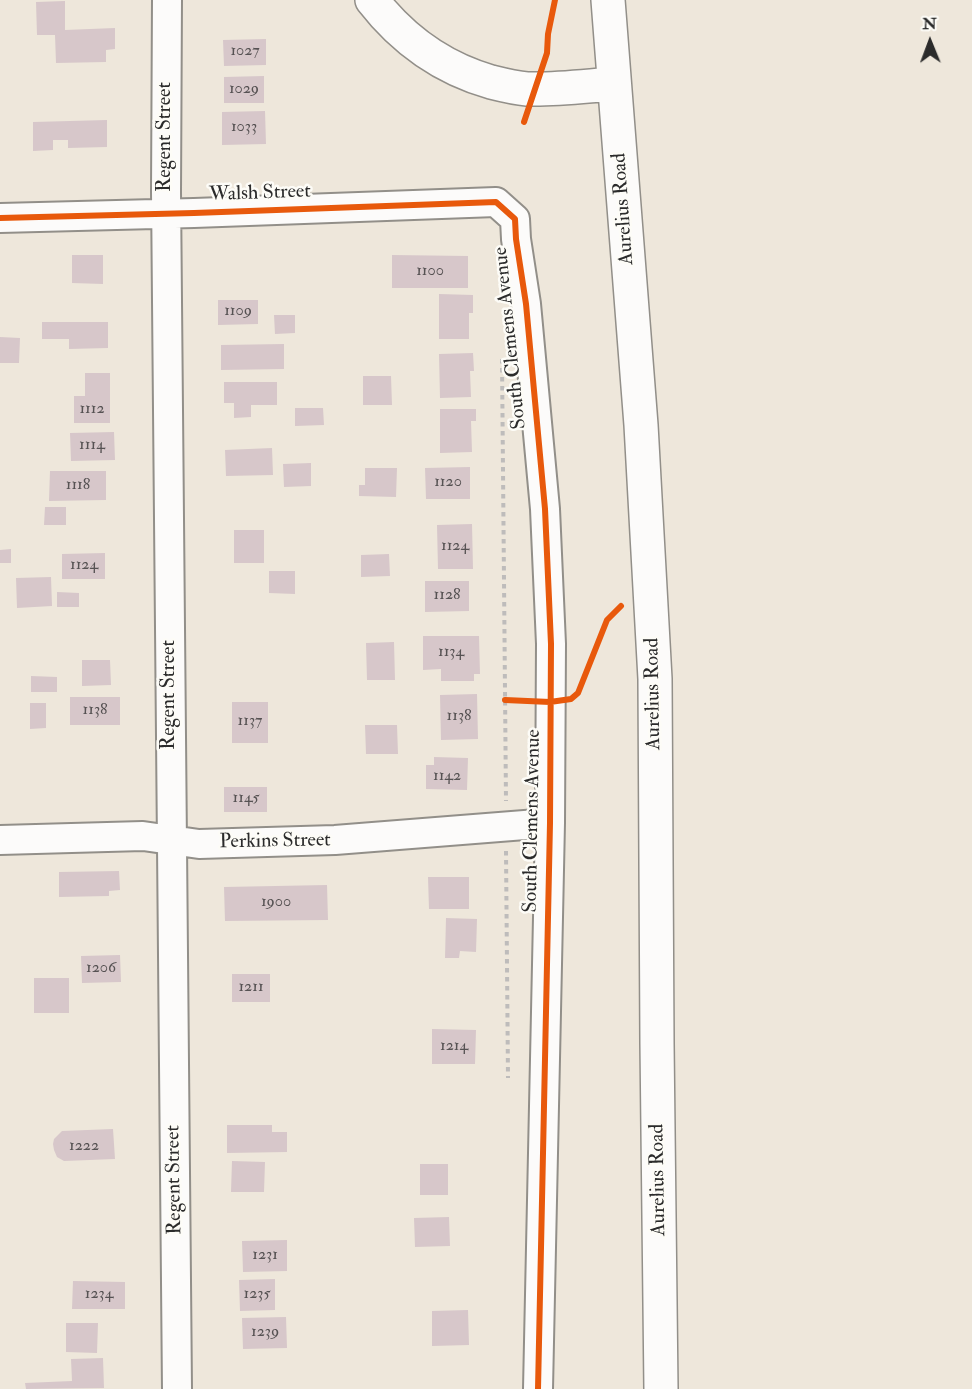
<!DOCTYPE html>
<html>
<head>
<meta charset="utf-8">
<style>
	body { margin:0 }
	#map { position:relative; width:972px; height:1389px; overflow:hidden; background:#eee7db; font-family:"IM FELL Double Pica",serif }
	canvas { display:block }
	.north { position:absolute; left:900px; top:12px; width:60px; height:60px; -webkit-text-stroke:4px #fdfcf7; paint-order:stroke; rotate:359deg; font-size:16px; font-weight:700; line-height:24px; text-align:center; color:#2b2b2b }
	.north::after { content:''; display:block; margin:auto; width:21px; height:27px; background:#2b2b2b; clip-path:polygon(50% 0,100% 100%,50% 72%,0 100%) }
</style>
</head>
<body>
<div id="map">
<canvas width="972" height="1389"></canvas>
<div class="north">N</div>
</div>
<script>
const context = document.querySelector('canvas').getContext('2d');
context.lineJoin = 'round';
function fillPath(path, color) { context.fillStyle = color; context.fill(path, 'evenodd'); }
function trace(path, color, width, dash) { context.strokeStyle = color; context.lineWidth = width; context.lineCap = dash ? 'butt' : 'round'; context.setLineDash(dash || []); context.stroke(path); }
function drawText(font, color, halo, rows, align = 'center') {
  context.font = font + ' "IM FELL Double Pica",serif'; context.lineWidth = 5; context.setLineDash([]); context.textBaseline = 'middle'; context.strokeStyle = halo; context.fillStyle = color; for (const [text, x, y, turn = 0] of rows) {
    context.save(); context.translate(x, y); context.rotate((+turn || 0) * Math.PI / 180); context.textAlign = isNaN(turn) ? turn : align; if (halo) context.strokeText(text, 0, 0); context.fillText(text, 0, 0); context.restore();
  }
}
const building = new Path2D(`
	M65,1V30L115,28V49L106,50V62L56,63L55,35H37L36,2Z
	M266,39V65L224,66L223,40Z
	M264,76V103H224V77Z
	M265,111L266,144L222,145V112Z
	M107,120V147L68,148V140H53V150L33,151V122Z
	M72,255H103V284L72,283Z
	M392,255L468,256V288H392Z
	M439,294L473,295V313H469V339H439Z
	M218,300H258V324L218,325Z
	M274,315H295V333L275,334Z
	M42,322H108V348L69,349V339H42Z
	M0,337L20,338L19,363H0Z
	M284,344V369L221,370V345Z
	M473,353L474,371H470L471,397L440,398L439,354Z
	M85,373H110V423H74V396H85Z
	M363,376H391L392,405H363Z
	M224,382H277V405H251V417L234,418V403H224Z
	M295,408H323L324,425L295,426Z
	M440,409H476V421H471L472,452L440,453Z
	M114,432L115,460L71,461L70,433Z
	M272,448L273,475L226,476L225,450Z
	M311,463V486L284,487L283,464Z
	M470,467V499H426L425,468Z
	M365,468H397L396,497L359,496V485H365Z
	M50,471H106V500L49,501Z
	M45,507H66V525H44Z
	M472,524L473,569H438L437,525Z
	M234,530H264V563H234Z
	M11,549V563H0V550Z
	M105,553V579H62V554Z
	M389,554L390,576L361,577V555Z
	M269,571H295V594L269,593Z
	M51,577L52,606L17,608L16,578Z
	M425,581H469V611L425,612Z
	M57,592L79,593V607H57Z
	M423,636H479L480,674H474V681H441V669L423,670Z
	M394,642L395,680H367L366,643Z
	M82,660H110L111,685L82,686Z
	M31,676L57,677V692H31Z
	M477,694L478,739L441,740L440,695Z
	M70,697H120V725H70Z
	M232,702H268V743H232Z
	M30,703H46V728L30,729Z
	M365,725H397L398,754H366Z
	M434,757L468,758L467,790L426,789V765H434Z
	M224,787H267V812H224Z
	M119,871L120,890L109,891V896L59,897V872Z
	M428,877H469V909H429Z
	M327,885L328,920L225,921L224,887Z
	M446,918L477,919L476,952L460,951L459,958H445Z
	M120,955L121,982L82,983L81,956Z
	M232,974H270V1002H232Z
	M34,978H69V1013H34Z
	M432,1029L476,1030L475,1064H432Z
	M227,1125H272V1132H287V1152L227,1153Z
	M113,1129L115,1159L64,1161L57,1157L54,1150L53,1144L54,1139L62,1131Z
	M232,1161L265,1162L264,1192H231Z
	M420,1164H448V1195H420Z
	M449,1217L450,1246L415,1247L414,1218Z
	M287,1240V1271L243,1272L242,1241Z
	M275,1279V1310L240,1311L239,1280Z
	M73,1281L125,1282V1309H72Z
	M468,1310L469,1345L432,1346V1311Z
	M286,1317L287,1348L243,1349L242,1318Z
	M66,1323H98L97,1353L66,1352Z
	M103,1358L104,1388L26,1389L25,1383L72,1381L71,1359Z`);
const path = new Path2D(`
	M502,359L506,801
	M506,851L508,1078`);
const minor = new Path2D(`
	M167,0L166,192L177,1389
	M0,218L194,213L496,202L515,219L516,239L526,304L545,509L551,644L550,823L538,1389
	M0,840L143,836L199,844L335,840L550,823`);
const tertiary = new Path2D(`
	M372,0C403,40 442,68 491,82C503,85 515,88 527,89C556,90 586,86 614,84
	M608,0L641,425L655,679L657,1043L661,1389`);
const cycleway = new Path2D(`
	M524,122L547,53L548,34L555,0
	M0,218L194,213L496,202L515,219L516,239L526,304L545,509L551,644L550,823L538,1389
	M505,700L550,702L571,699L578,693L607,620L621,606`);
const numberNames = [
	["1027",245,52],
	["1029",244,90],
	["1033",244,128],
	["1100",430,272],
	["1109",238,312],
	["1112",92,410],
	["1114",92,446],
	["1120",448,483],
	["1118",78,486],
	["1124",455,547],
	["1124",84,566],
	["1128",447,596],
	["1134",451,653],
	["1138",95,711],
	["1138",459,717],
	["1137",250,722],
	["1142",447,777],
	["1145",246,799],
	["1900",276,903],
	["1206",101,969],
	["1211",251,988],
	["1214",454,1047],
	["1222",84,1147],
	["1231",265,1256],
	["1234",99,1295],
	["1235",257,1295],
	["1239",265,1333]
];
const streetNames = [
	["Regent Street",166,137,-90],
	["Walsh Street",260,194,-2],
	["Aurelius Road",624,209,-94],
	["South Clemens Avenue",511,338,-96],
	["Aurelius Road",654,694,-91],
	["Regent Street",170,695,-90],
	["South Clemens Avenue",533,821,-89],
	["Perkins Street",275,842,-1],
	["Regent Street",175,1180,-91],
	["Aurelius Road",659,1180,-91]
];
fillPath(building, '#d7c7ca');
trace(minor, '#928f89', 32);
trace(tertiary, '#928f89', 36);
trace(path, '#bebcbb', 4, [4.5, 4.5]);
trace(minor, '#fcfbfa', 28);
trace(tertiary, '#fcfbfa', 33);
trace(cycleway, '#e8590c', 6);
drawText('16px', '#565253', null, numberNames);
drawText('20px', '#2b2b2b', '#fdfcf7', streetNames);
</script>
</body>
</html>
